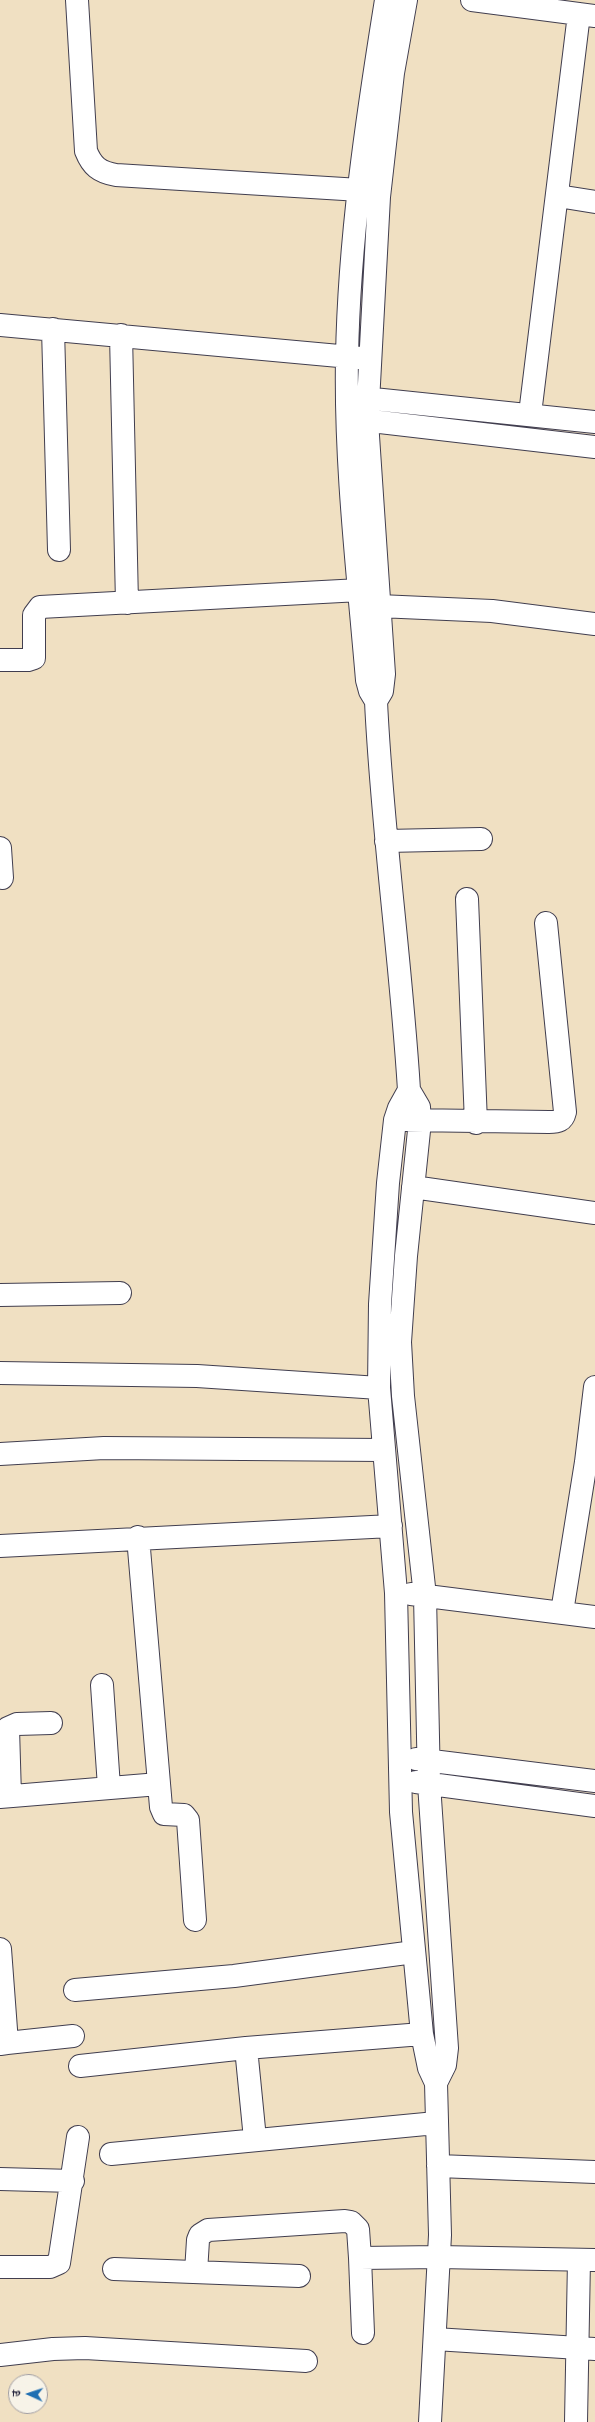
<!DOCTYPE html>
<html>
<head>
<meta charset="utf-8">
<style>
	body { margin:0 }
	#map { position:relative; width:595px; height:2422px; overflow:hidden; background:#f0e0c2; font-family:Dekko,"Playpen Sans Deva",sans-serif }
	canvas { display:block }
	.north { position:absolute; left:8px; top:2374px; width:40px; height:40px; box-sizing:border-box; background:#f7f3e8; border:1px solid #a29fa3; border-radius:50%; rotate:273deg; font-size:11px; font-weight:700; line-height:16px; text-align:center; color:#22223b }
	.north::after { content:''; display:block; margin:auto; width:14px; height:18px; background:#1f6fb2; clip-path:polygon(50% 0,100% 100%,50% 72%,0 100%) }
</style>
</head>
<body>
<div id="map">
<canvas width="595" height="2422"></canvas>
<div class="north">उ</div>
</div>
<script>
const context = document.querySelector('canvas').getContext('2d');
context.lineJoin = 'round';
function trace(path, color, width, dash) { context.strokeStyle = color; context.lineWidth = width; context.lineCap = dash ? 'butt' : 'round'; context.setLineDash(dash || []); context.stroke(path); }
const minor = new Path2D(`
	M77,0L86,151C92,166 99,172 116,175L360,190
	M406,0L393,73L379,197L367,421L384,674L382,691L376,701C382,831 401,960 409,1090L419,1107L420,1121L406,1256L400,1342L403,1396L425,1596L429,1784L447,2048L445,2065L436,2083
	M472,0L595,16
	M558,196L595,202
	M0,325L361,358
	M53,329L59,550
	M121,335L127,603
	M354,397L595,422
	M530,414L579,14
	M354,419L595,447
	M379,606L492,611L595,624
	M0,660H28L34,658V615L40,607L360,590
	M376,701L370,691L367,680C358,573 345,465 347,358C349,238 367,118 386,0
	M386,841L481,839
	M0,848L2,878
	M467,899L476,1123
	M409,1090L399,1108L395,1120L388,1183L380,1304L379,1388L396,1593L401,1812L422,2034L429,2068L436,2083L440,2235L430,2422
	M407,1120L549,1122C558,1122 563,1121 565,1112L546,923
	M413,1187L595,1213
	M0,1295L120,1293
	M0,1373L197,1376L379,1388
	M0,1454L104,1448L383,1450
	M138,1537L161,1807L164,1814L184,1815L188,1820L195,1920
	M0,1546L391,1526
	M411,1594L595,1617
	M562,1612L586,1462L595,1387
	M102,1685L109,1787
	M416,1759L595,1781
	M416,1782L595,1806
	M10,1796L8,1728L17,1724L51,1723
	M0,1797L159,1784
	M0,1949L7,2043L0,2044
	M75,1990L234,1976L414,1952
	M7,2043L73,2036
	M246,2048L255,2139
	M80,2066L246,2048L422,2034
	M111,2154L436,2123
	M438,2166L595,2172
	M0,2179L73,2181
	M360,2258L363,2333
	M0,2267H50L59,2263L78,2137
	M114,2269L299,2276
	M196,2272L198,2240L200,2235L208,2230L345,2221L351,2222L358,2229L360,2258L439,2257L595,2260
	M435,2339L595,2349
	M0,2355L53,2349L85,2348L306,2361
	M576,2422L579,2260`);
trace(minor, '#413e4f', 24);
trace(minor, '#fff', 22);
</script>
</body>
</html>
